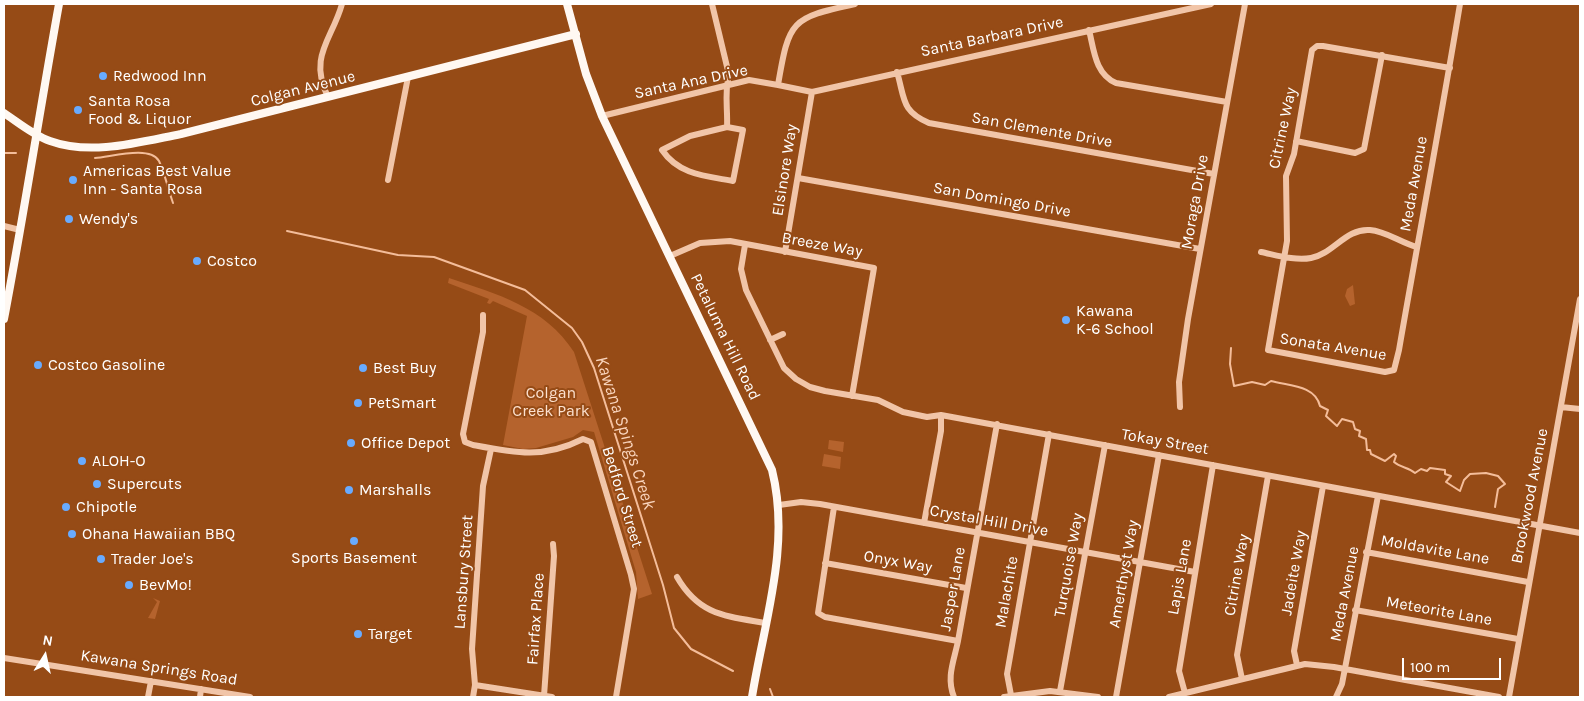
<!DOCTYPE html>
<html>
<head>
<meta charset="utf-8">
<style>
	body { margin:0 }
	#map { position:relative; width:1584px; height:701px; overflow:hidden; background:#964b16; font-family:Karla,sans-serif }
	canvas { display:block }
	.frame { position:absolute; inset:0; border:5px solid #fff; pointer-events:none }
	.north { position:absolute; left:20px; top:631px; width:50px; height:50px; -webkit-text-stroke:4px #964b16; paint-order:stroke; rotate:10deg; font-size:14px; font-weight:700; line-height:20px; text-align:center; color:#fff }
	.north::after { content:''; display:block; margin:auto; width:18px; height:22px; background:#fff; clip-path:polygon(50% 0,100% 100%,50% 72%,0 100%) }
	.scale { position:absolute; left:1402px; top:658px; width:99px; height:22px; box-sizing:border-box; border:2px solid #fff; border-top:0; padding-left:6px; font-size:15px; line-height:18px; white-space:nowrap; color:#fff; -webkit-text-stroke:4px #964b16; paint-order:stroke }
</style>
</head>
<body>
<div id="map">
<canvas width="1584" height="701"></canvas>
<div class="frame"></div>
<div class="north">N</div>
<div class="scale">100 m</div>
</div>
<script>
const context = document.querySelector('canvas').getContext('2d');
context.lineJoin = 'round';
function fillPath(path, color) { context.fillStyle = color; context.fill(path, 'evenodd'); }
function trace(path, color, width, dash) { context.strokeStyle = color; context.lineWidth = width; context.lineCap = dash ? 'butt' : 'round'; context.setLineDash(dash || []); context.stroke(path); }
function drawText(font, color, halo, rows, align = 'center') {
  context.font = font + ' Karla,sans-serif'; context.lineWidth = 4; context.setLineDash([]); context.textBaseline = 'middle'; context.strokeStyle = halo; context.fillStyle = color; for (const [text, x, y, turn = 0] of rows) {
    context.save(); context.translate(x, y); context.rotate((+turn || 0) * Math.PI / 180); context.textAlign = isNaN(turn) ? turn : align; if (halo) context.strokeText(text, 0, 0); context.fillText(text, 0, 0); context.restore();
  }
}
const green = new Path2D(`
	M449,278C497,294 545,307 574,352L652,594L638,599L636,572L594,432L583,430L573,437L536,448L523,449L503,445L527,316L493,301L490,304L487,303L489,299L448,283Z
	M1353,285L1355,304L1350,306L1345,296L1347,289Z
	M829,440L844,442L843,452L828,449Z
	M824,454L841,457L840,469L822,466Z
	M153,598L160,601L155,619L148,618L157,602Z`);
const stream = new Path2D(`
	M4,153H16
	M95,158C111,157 150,145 159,161C165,174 168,189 173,203
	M287,231L398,255L434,257L525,290L572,328L582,342L594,368L663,585L674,628L691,649L733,671
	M1231,348L1230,364L1234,386L1252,382L1265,385L1271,381C1289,386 1315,385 1320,406L1328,410L1326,416L1337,426L1342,419L1353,422L1355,429L1360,431L1359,436L1366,439L1367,450H1370L1371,454L1385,461L1394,454L1396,456L1394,462C1401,468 1408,467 1415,473L1421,469L1427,471L1430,468L1445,470V474L1451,476L1446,482L1460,491L1464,480L1470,474L1486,473L1498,476L1505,484L1498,489L1495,507
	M770,689L773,697`);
const minor = new Path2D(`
	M712,4L729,75C724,91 728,111 727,127
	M1089,30C1094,50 1095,74 1116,83L1227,102
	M1450,68L1323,46H1317L1312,50L1294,154L1286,176L1287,241L1268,350L1385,372L1394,370L1399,350C1419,235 1441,119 1460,4
	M897,72C905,99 901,111 929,123L1214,174
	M778,85L812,92L1211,4
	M328,97C308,56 332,40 342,4
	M602,116L749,80L778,85C789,20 791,18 855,4
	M727,127L743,130L733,181C706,176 679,175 662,150L690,136Z
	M1296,141L1355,153L1364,149L1382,55
	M798,178L1200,249
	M388,180L408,77
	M4,226L20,230
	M745,245L741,269L746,290L784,368L796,379L810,387L825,391L878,400L903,412L927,417L941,415L1580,533
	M785,252L812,92
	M1261,252C1276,255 1295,261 1311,258C1333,254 1346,228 1370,230C1386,231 1401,243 1417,247
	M670,256L700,243L730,241L874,268L852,396
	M483,315V332L463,434L465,442L473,445C515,453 543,459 583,439L591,442L631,575L634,589L616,697
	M770,340L783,334
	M1180,407L1179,382L1188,319L1245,4
	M1561,407L1580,409
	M779,505L801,502L820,504L1195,572
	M834,507L818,613L825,617L958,641
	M924,523L941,431V415
	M1366,552L1528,582
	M825,563L966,588
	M677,577C699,615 725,616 765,623
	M1355,610L1518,639
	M4,658L250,697
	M1297,665L1294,651L1323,486
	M1242,679L1237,655L1268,476
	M475,685L552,697
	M1060,691L1105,445
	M1185,693L1179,671L1213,465
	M1011,695L1007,674L1049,434
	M544,696L554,556L553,544
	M148,697L151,681
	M200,697L201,689
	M473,697L475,685L472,649L483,486L491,449
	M954,697C946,677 954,661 958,641L997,424
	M1004,697L1050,691L1098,697
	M1116,697L1159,455
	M1169,697L1305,664L1334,667L1499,697
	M1336,697L1342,684L1378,496
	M1509,697L1580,299`);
const major = new Path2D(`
	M567,4L586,74L602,116L772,470C791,546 764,622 752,697
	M4,113C19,123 33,135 50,141C91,156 140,142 181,134L576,34
	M4,319C24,214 40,109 59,4`);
const markers = [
	[103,76,5,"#68abff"],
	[78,110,5,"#68abff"],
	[73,180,5,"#68abff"],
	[69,219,5,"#68abff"],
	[197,261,5,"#68abff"],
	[1066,320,5,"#68abff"],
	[38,365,5,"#68abff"],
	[363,368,5,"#68abff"],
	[358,403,5,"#68abff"],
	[351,443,5,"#68abff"],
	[82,461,5,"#68abff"],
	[97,484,5,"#68abff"],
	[349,490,5,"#68abff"],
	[66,507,5,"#68abff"],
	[72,534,5,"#68abff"],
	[354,541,5,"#68abff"],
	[101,559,5,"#68abff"],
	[129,585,5,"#68abff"],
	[358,634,5,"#68abff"]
];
const streetNames = [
	["Santa Barbara Drive",992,37,-12],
	["Santa Ana Drive",691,82,-12],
	["Colgan Avenue",303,89,-14],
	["Citrine Way",1283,128,-78],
	["San Clemente Drive",1042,130,10],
	["Elsinore Way",785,170,-81],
	["Meda Avenue",1414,184,-80],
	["San Domingo Drive",1002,200,10],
	["Moraga Drive",1195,202,-80],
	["Breeze Way",822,245,10],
	["Petaluma Hill Road",725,337,64],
	["Sonata Avenue",1333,347,9],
	["Tokay Street",1165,442,10],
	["Brookwood Avenue",1530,496,-79],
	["Bedford Street",622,497,73],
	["Crystal Hill Drive",989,521,10],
	["Moldavite Lane",1435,550,10],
	["Onyx Way",898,562,10],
	["Turquoise Way",1069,565,-80],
	["Lansbury Street",464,572,-86],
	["Jadeite Way",1294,573,-80],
	["Amerthyst Way",1124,574,-80],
	["Citrine Way",1237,575,-80],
	["Lapis Lane",1180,577,-80],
	["Jasper Lane",953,589,-80],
	["Malachite",1007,592,-80],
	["Meda Avenue",1345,594,-79],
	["Meteorite Lane",1439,611,10],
	["Fairfax Place",536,619,-86],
	["Kawana Springs Road",159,668,9]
];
const poiNames = [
	["Redwood Inn",113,76],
	["Santa Rosa",88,101],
	["Food & Liquor",88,119],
	["Americas Best Value",83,171],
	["Inn - Santa Rosa",83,189],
	["Wendy's",79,219],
	["Costco",207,261],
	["Kawana",1076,311],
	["K-6 School",1076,329],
	["Costco Gasoline",48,365],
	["Best Buy",373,368],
	["PetSmart",368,403],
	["Office Depot",361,443],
	["ALOH-O",92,461],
	["Supercuts",107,484],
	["Marshalls",359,490],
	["Chipotle",76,507],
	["Ohana Hawaiian BBQ",82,534],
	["Sports Basement",354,558,"center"],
	["Trader Joe's",111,559],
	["BevMo!",139,585],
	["Target",368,634]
];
const parkNames = [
	["Colgan",551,393],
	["Creek Park",551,411]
];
const waterNames = [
	["Kawana Spings Creek",625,433,72]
];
fillPath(green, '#b5632d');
trace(stream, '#f4bd9a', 2);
trace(minor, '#f1c5a8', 6);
trace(major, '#fff8f2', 8);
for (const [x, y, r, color] of markers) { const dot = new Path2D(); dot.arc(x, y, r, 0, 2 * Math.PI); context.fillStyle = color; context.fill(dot); trace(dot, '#964b16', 2); }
drawText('16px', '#fff', '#964b16', streetNames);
drawText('16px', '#fff', '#964b16', poiNames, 'left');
drawText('16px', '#fce1cf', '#964b16', parkNames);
drawText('italic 18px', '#f9d4bc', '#964b16', waterNames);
</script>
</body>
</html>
